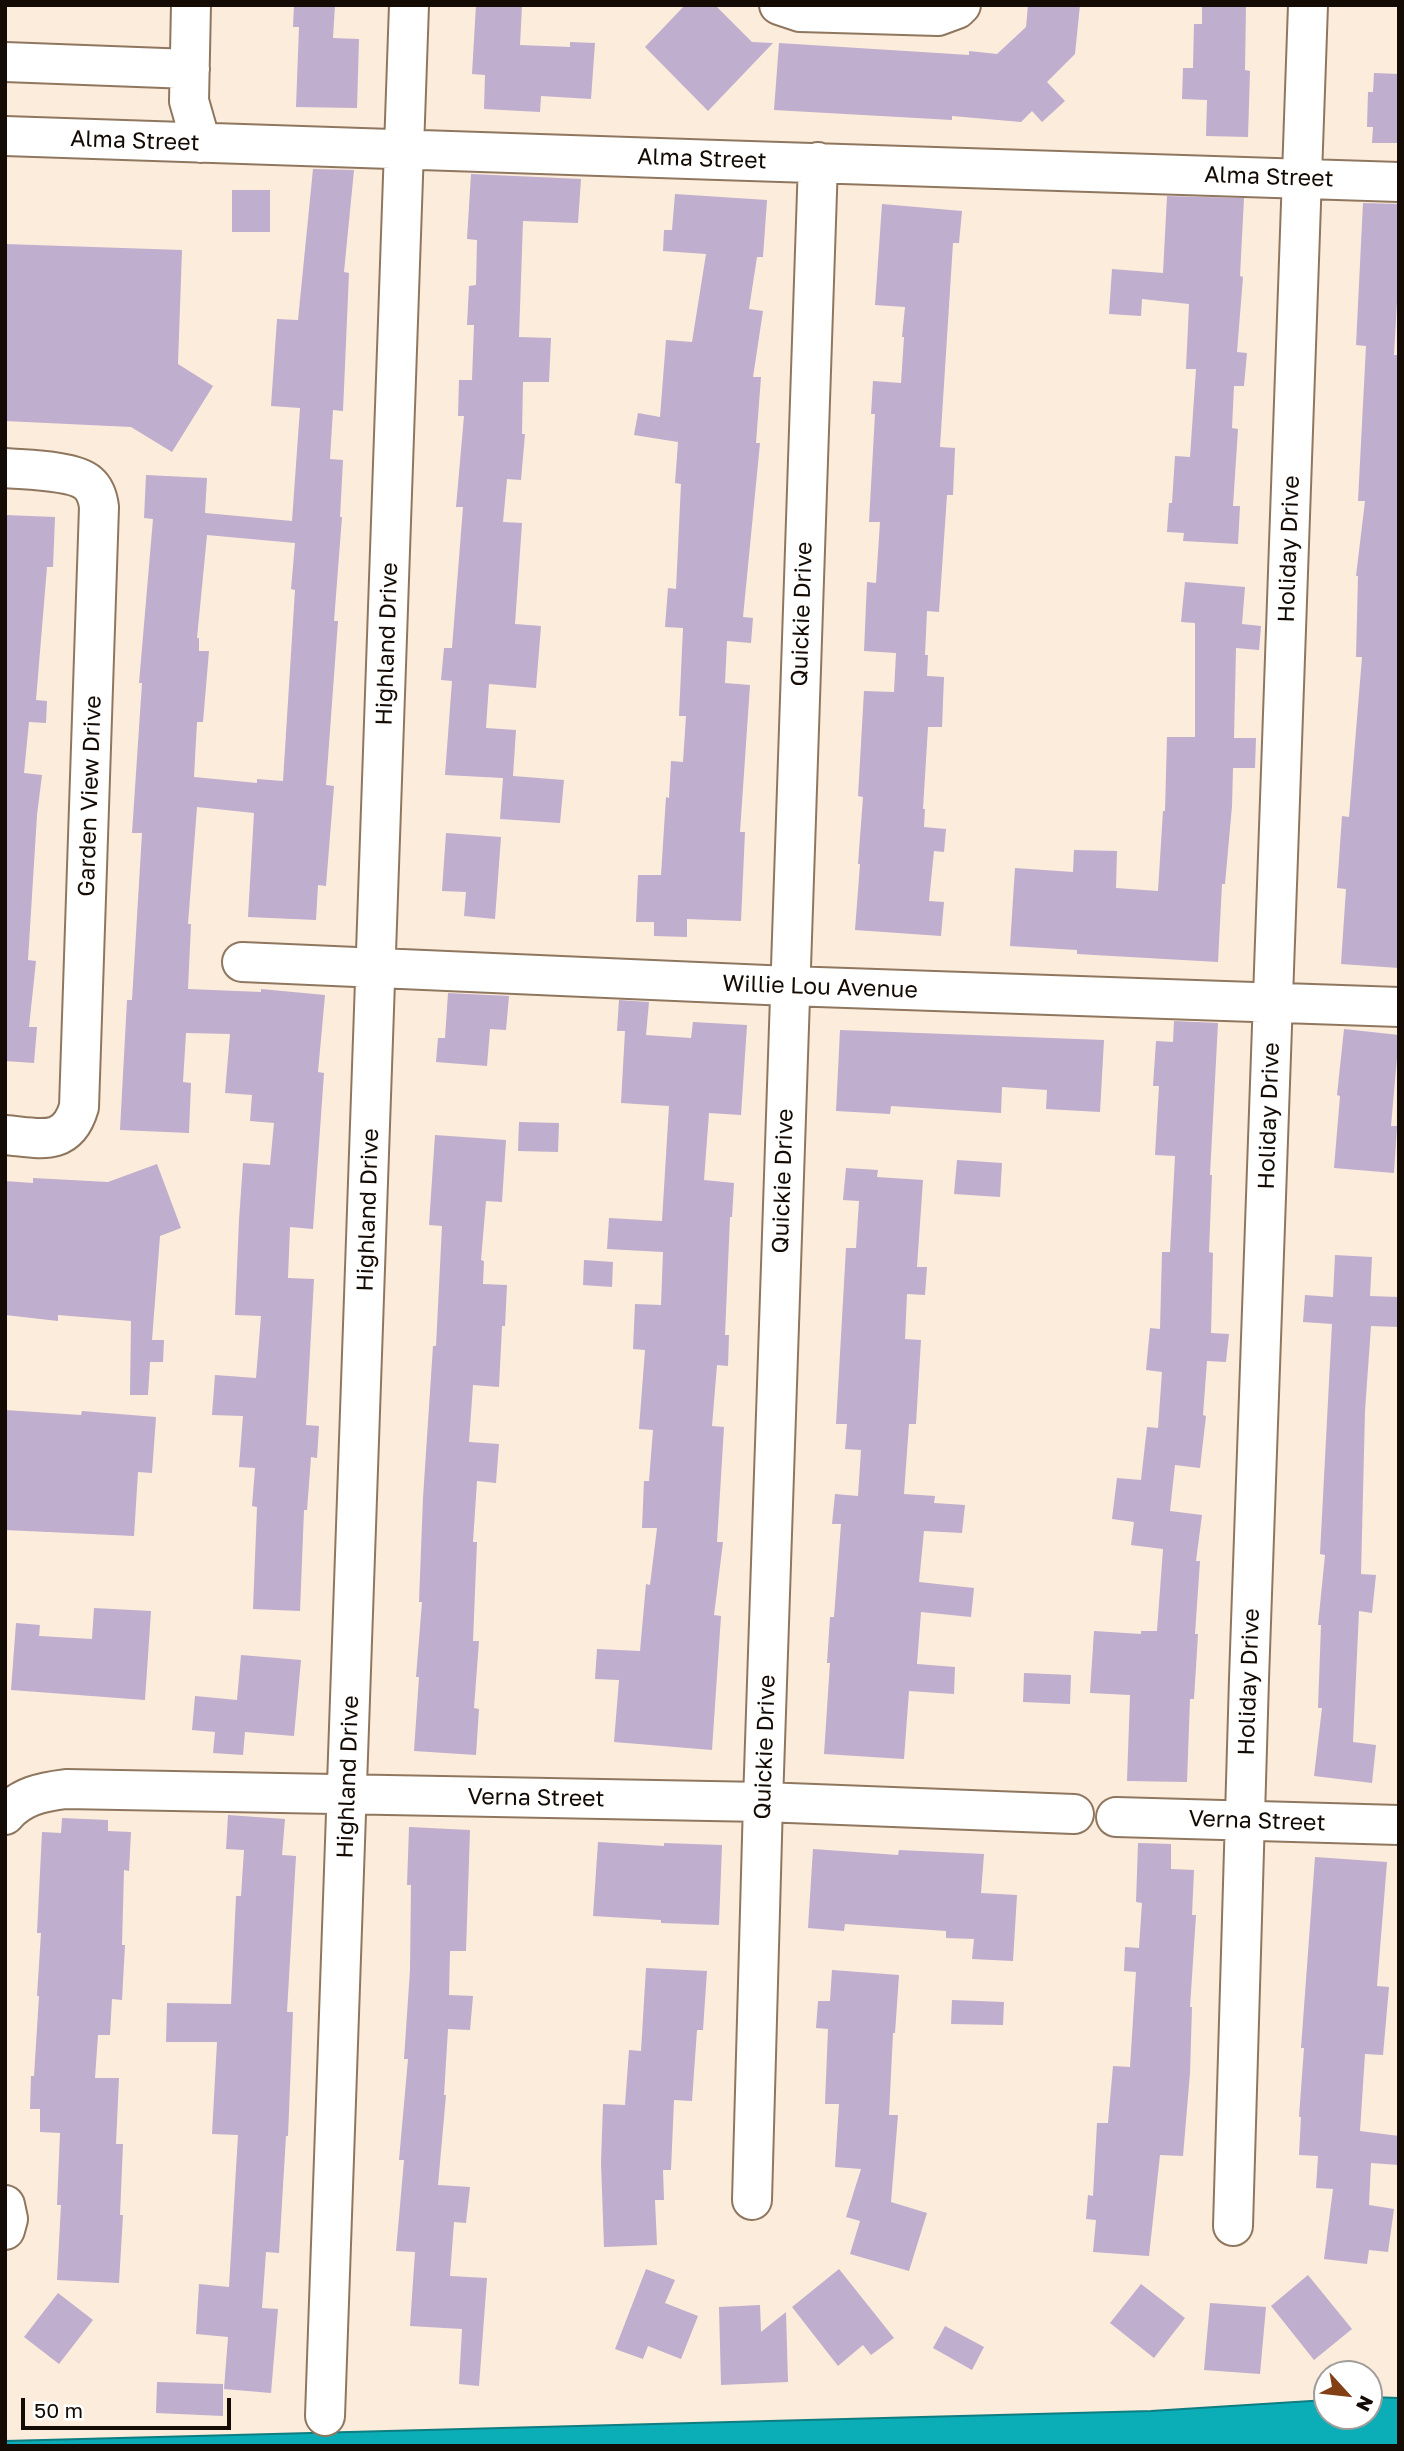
<!DOCTYPE html>
<html>
<head>
<meta charset="utf-8">
<style>
	body { margin:0 }
	#map { position:relative; width:1404px; height:2451px; overflow:hidden; background:#fcecdc; font-family:"Golos Text",sans-serif }
	canvas { display:block }
	.frame { position:absolute; inset:0; border:7px solid #140b04; pointer-events:none }
	.north { position:absolute; left:1313px; top:2360px; width:70px; height:70px; box-sizing:border-box; background:#fff; border:2px solid #a19d9b; border-radius:50%; rotate:117deg; font-size:19px; font-weight:700; line-height:28px; text-align:center; color:#140b04 }
	.north::after { content:''; display:block; margin:auto; width:24px; height:32px; background:#844015; clip-path:polygon(50% 0,100% 100%,50% 72%,0 100%) }
	.scale { position:absolute; left:21px; top:2398px; width:210px; height:32px; box-sizing:border-box; border:4px solid #140b04; border-top:0; padding-left:9px; font-size:21px; line-height:24px; white-space:nowrap; color:#140b04; -webkit-text-stroke:5px #fff; paint-order:stroke }
</style>
</head>
<body>
<div id="map">
<canvas width="1404" height="2451"></canvas>
<div class="frame"></div>
<div class="north">N</div>
<div class="scale">50 m</div>
</div>
<script>
const context = document.querySelector('canvas').getContext('2d');
context.lineJoin = 'round';
function fillPath(path, color) { context.fillStyle = color; context.fill(path, 'evenodd'); }
function trace(path, color, width, dash) { context.strokeStyle = color; context.lineWidth = width; context.lineCap = dash ? 'butt' : 'round'; context.setLineDash(dash || []); context.stroke(path); }
function drawText(font, color, halo, rows, align = 'center') {
  context.font = font + ' "Golos Text",sans-serif'; context.lineWidth = 5; context.setLineDash([]); context.textBaseline = 'middle'; context.strokeStyle = halo; context.fillStyle = color; for (const [text, x, y, turn = 0] of rows) {
    context.save(); context.translate(x, y); context.rotate((+turn || 0) * Math.PI / 180); context.textAlign = isNaN(turn) ? turn : align; if (halo) context.strokeText(text, 0, 0); context.fillText(text, 0, 0); context.restore();
  }
}
const water = new Path2D(`
	M1369,2397L1399,2398V2446H5V2441L1151,2411L1327,2400V2416H1369Z`);
const building = new Path2D(`
	M294,5H335L333,38L359,39L357,108L296,107L299,27H293Z
	M476,5H522L520,45L570,47V42L595,43L591,99L541,96L540,112L484,109L485,75L472,74Z
	M685,5H715L752,42L773,43L708,111L645,47Z
	M1028,5H1080L1075,54L1047,82L1065,101L1042,122L1032,111L1021,122L952,116V120L774,110L779,43L969,55V51L997,54L1026,27Z
	M1202,5H1246L1245,70L1250,71L1248,137L1206,136L1207,100L1182,99L1183,68H1193L1194,24H1202Z
	M1374,73L1399,74V143H1372L1373,127H1367L1368,92H1373Z
	M313,169L354,170L344,272L349,273L343,411L333,410L330,459L343,460L340,517H342L334,621H338L326,785L334,786L326,886L318,885L316,920L248,917L254,813L197,807L188,924H191L188,989L261,992V989L325,995L318,1072L324,1073L313,1229L290,1227L288,1278L314,1279L306,1425L319,1426L317,1458L311,1457L307,1510H304L300,1611L253,1609L257,1507L252,1506L255,1468L239,1467L243,1416L212,1415L215,1375L256,1378L261,1316L235,1315L239,1220L243,1163L270,1165L274,1123L250,1121L252,1095L225,1093L230,1034L186,1033L183,1082L191,1083L189,1133L120,1130L127,1000H132L142,833H132L142,683H139L153,519L144,518L146,475L207,478L205,513L292,521L300,408L271,406L277,319L298,320ZM207,535L295,543L291,589L295,590L283,781L257,779V783L194,777L197,722H203L209,651H199V638H197Z
	M471,174L581,179L578,223L523,221L519,337L551,338L549,382H523L522,434H525L521,480L507,479L503,522L522,523L515,624L541,626L536,688L489,684L486,728L516,730L513,776L564,780L560,823L500,819L503,778L445,775L452,681L441,680L444,648H452L463,507H456L464,416H458L459,380H472L474,325H467L469,286L476,285L477,240L467,239Z
	M232,190H270V232H232Z
	M675,194L767,200L763,257H757L749,309L763,311L753,377H761L756,443H760L743,617L753,618L751,643L727,641L725,683L750,685L740,832H745L741,921L687,919V937L654,936V922H636L638,875H661L666,797L669,798L671,761L683,762L686,716H679L683,628L665,627L668,588L676,589L681,484L675,483L678,442L634,435L638,413L660,417L666,340L692,342L706,254L663,251L664,230H672Z
	M1167,196L1244,198L1240,276L1243,277L1237,352L1247,353L1244,386H1234L1232,428L1238,429L1233,506H1240L1238,544L1183,541L1184,533L1167,532L1169,503H1172L1175,456L1190,457L1196,369H1186L1189,304L1142,299L1141,316L1109,314L1112,269L1163,273Z
	M1363,203L1399,204V265L1394,355H1399V968L1341,964L1346,889L1337,888L1342,816L1349,817L1362,657H1356L1358,576H1356L1365,501H1358L1366,346L1356,345Z
	M882,204L962,211L959,243H953L940,447L955,448L953,495H947L939,612L927,611L925,655H928L927,676L944,677L942,727H928L923,809H925L924,827L946,829L944,852L934,851L929,901L944,902L941,936L855,930L860,864H858L863,797L858,796L864,691L894,692L896,653L864,651L867,582L876,583L880,522H869L875,414H871L873,381L901,383L904,337H902L905,307L875,305Z
	M5,244L182,250L178,364L213,386L172,452L131,427L5,421Z
	M5,515L55,517L53,567H47L36,700L47,701L46,723L29,722L24,773L42,775L37,815L28,960L36,961L29,1027H37L34,1063L5,1061Z
	M1185,582L1245,587L1242,624L1261,626L1259,650L1236,648L1234,738H1256L1255,768H1233L1232,806L1225,884H1222L1218,962L1077,954V950L1010,946L1015,868L1073,872L1074,850L1117,851L1116,888L1158,891L1163,811H1165L1167,737H1195V623L1181,622Z
	M446,833L501,837L495,919L464,916L466,892L442,891Z
	M448,993L509,996L506,1030L490,1029L487,1066L436,1062L438,1038H445Z
	M619,1000L649,1002L646,1035L691,1038L693,1022L747,1025L741,1115L709,1113L704,1180L734,1183L732,1217H730L725,1335H729L728,1366L717,1365L712,1426L724,1427L717,1542H723L714,1615L721,1616L712,1750L614,1742L619,1680L595,1679L597,1649L640,1651L646,1584L650,1585L657,1528H642L644,1481H649L653,1430L639,1429L645,1350L633,1349L635,1304L661,1305L663,1252L607,1249L609,1218L662,1221L669,1106L621,1103L625,1031H617Z
	M1174,1021L1218,1023L1210,1175H1212L1209,1252L1213,1253L1211,1333L1229,1334L1226,1362L1207,1361L1203,1415L1206,1416L1200,1468L1175,1465L1170,1511L1202,1515L1196,1561H1200L1195,1634H1198L1194,1699H1190L1187,1782L1127,1781L1130,1695L1090,1693L1094,1631L1141,1634V1631H1157L1163,1549L1131,1545L1134,1522L1112,1519L1117,1478L1141,1480L1147,1427L1158,1428L1162,1372L1146,1370L1150,1328L1160,1329L1162,1252H1170L1175,1156L1155,1155L1159,1086H1153L1156,1041L1173,1042Z
	M1344,1029L1399,1035L1391,1126H1397L1394,1173L1334,1168L1340,1096L1337,1095Z
	M840,1030L1104,1040L1100,1112L1046,1109L1047,1090L1002,1087L1001,1113L891,1106L890,1114L836,1111Z
	M519,1122L559,1123L558,1152L518,1151Z
	M435,1135L506,1140L502,1202L486,1201L481,1260L484,1261L483,1284L507,1285L505,1326H502L499,1387L473,1385L469,1442L499,1444L496,1483L477,1481L473,1542H477L473,1641H479L474,1708L479,1709L476,1755L414,1751L419,1677H416L422,1602H419L423,1498L433,1346H436L442,1226L429,1225Z
	M957,1160L1002,1163L1000,1197L954,1194Z
	M157,1164L181,1228L160,1236L152,1340H164L163,1362H150L148,1395H130L131,1321L58,1315V1321L5,1315V1181L33,1183V1178L108,1182Z
	M846,1168L878,1170L877,1177L923,1180L917,1267H927L925,1295L907,1294L905,1339L921,1340L916,1424H909L904,1494L935,1496L934,1503L965,1505L962,1533L924,1531L919,1582L974,1588L971,1617L921,1612L917,1664L955,1667L954,1694L909,1691L904,1759L824,1754L830,1663H827L830,1617H834L841,1524H832L835,1494L858,1496L861,1450L845,1449L847,1424H836L846,1248H856L859,1201L843,1200Z
	M1335,1255L1372,1257L1370,1296L1399,1297V1327L1371,1326L1365,1411L1361,1574L1376,1575L1372,1613L1359,1611L1353,1742L1376,1745L1372,1783L1314,1776L1322,1708H1318L1321,1625H1318L1325,1555L1320,1554L1332,1324L1303,1322L1305,1295L1333,1297Z
	M584,1260L613,1262L612,1287L583,1285Z
	M5,1410L81,1415L82,1411L156,1417L152,1473L138,1472L134,1536L5,1530Z
	M94,1608L151,1611L145,1700L11,1690L16,1623L40,1625L39,1636L92,1639Z
	M241,1655L301,1660L294,1736L245,1732L243,1755L213,1753L215,1732L192,1730L195,1696L237,1700Z
	M1024,1673L1071,1675L1070,1704L1023,1702Z
	M228,1815L285,1819L282,1855L296,1856L287,2012H293L288,2136H286L279,2253L266,2252L262,2308L278,2309L271,2393L224,2389L228,2337L196,2334L199,2284L229,2287L238,2135L212,2134L217,2042H166L167,2003L231,2004L236,1896H241L244,1850L226,1849Z
	M62,1818L108,1820V1831L131,1832L129,1871L124,1870L122,1945H125L122,2000L112,1999L110,2035H98L95,2078H119L116,2144H123L120,2215H123L119,2283L57,2280L61,2205H57L60,2133L40,2132V2109H30L31,2076H34L39,1996H37L41,1933H37L42,1832L61,1833Z
	M409,1827L470,1830L466,1951H450L449,1995L473,1996L470,2030L448,2029L444,2095H446L438,2185L470,2187L466,2223L454,2222L450,2276L487,2278L479,2386L459,2384L462,2329L410,2326L415,2252L396,2251L404,2160H399L408,2059H404L410,1970L411,1885H407Z
	M598,1842L664,1846V1843L722,1845L719,1925L661,1923V1920L593,1916Z
	M1138,1843L1171,1844V1869L1194,1870L1192,1915H1196L1190,2007H1192L1190,2073L1183,2156L1160,2155L1149,2256L1093,2252L1096,2220L1086,2219L1088,2195L1093,2196L1097,2123H1108L1113,2066L1130,2067L1136,1972L1124,1971L1125,1947L1139,1948L1142,1903L1136,1902Z
	M813,1849L898,1855L899,1850L984,1854L981,1893L1017,1895L1013,1961L972,1959L974,1939L946,1938V1931L845,1924L844,1931L808,1928Z
	M1315,1857L1387,1862L1377,1986L1389,1987L1383,2055L1365,2054L1360,2131L1399,2136V2165L1371,2163L1369,2205L1394,2209L1388,2252L1369,2250L1367,2264L1324,2259L1333,2189L1316,2188L1318,2156L1299,2155L1301,2117H1299L1304,2048H1301Z
	M646,1968L707,1971L703,2030H697L692,2101L674,2100L671,2170H663L664,2200H655L657,2245L604,2247L601,2163L603,2104L625,2105L629,2050L641,2051Z
	M832,1970L899,1975L895,2033H893L889,2115H898L891,2202L927,2213L909,2271L850,2254L860,2221L846,2217L861,2169L835,2167L839,2104H825L828,2029L816,2028L818,2001H830Z
	M952,2000L1004,2002L1003,2025L951,2024Z
	M646,2269L675,2280L665,2303L698,2316L681,2359L648,2346L643,2359L615,2349Z
	M839,2269L894,2338L871,2355L863,2345L838,2366L792,2307Z
	M1308,2275L1352,2329L1314,2360L1271,2306Z
	M1141,2284L1185,2318L1154,2358L1110,2323Z
	M58,2293L93,2320L59,2364L24,2337Z
	M1210,2303L1266,2307L1260,2374L1204,2370Z
	M760,2305L761,2332L786,2312L788,2382L721,2385L719,2307Z
	M945,2326L984,2347L972,2370L933,2348Z
	M157,2382L223,2384V2416L156,2413Z`);
const minor = new Path2D(`
	M191,5L189,101L201,143
	M779,5L800,12L938,16L957,9L961,5
	M5,62L190,69
	M5,136C470,154 934,165 1399,182
	M5,468C25,470 73,470 88,483C95,489 98,499 99,507L79,1107C67,1148 39,1138 5,1135
	M242,962L789,986L1399,1007
	M5,1815C21,1796 42,1792 66,1789L763,1802L1074,1814
	M1116,1817L1399,1825
	M752,2200L763,1802L818,162
	M5,2205L8,2219L5,2230
	M1233,2226L1249,1679L1308,5
	M325,2416L409,5`);
const streetNames = [
	["Alma Street",135,141,2],
	["Alma Street",702,159,2],
	["Alma Street",1269,177,2],
	["Holiday Drive",1289,549,-88],
	["Quickie Drive",802,614,-88],
	["Highland Drive",387,644,-88],
	["Garden View Drive",90,796,-88],
	["Willie Lou Avenue",820,987,2],
	["Holiday Drive",1269,1116,-88],
	["Quickie Drive",783,1181,-88],
	["Highland Drive",368,1210,-88],
	["Holiday Drive",1249,1682,-88],
	["Quickie Drive",765,1747,-88],
	["Highland Drive",348,1777,-88],
	["Verna Street",536,1798,1],
	["Verna Street",1257,1821,2]
];
fillPath(water, '#0baeb7');
trace(water, '#0e7d81', 2);
fillPath(building, '#bfaecd');
trace(minor, '#8f775f', 42);
trace(minor, '#fff', 38);
drawText('23px', '#140b04', '#fff', streetNames);
</script>
</body>
</html>
